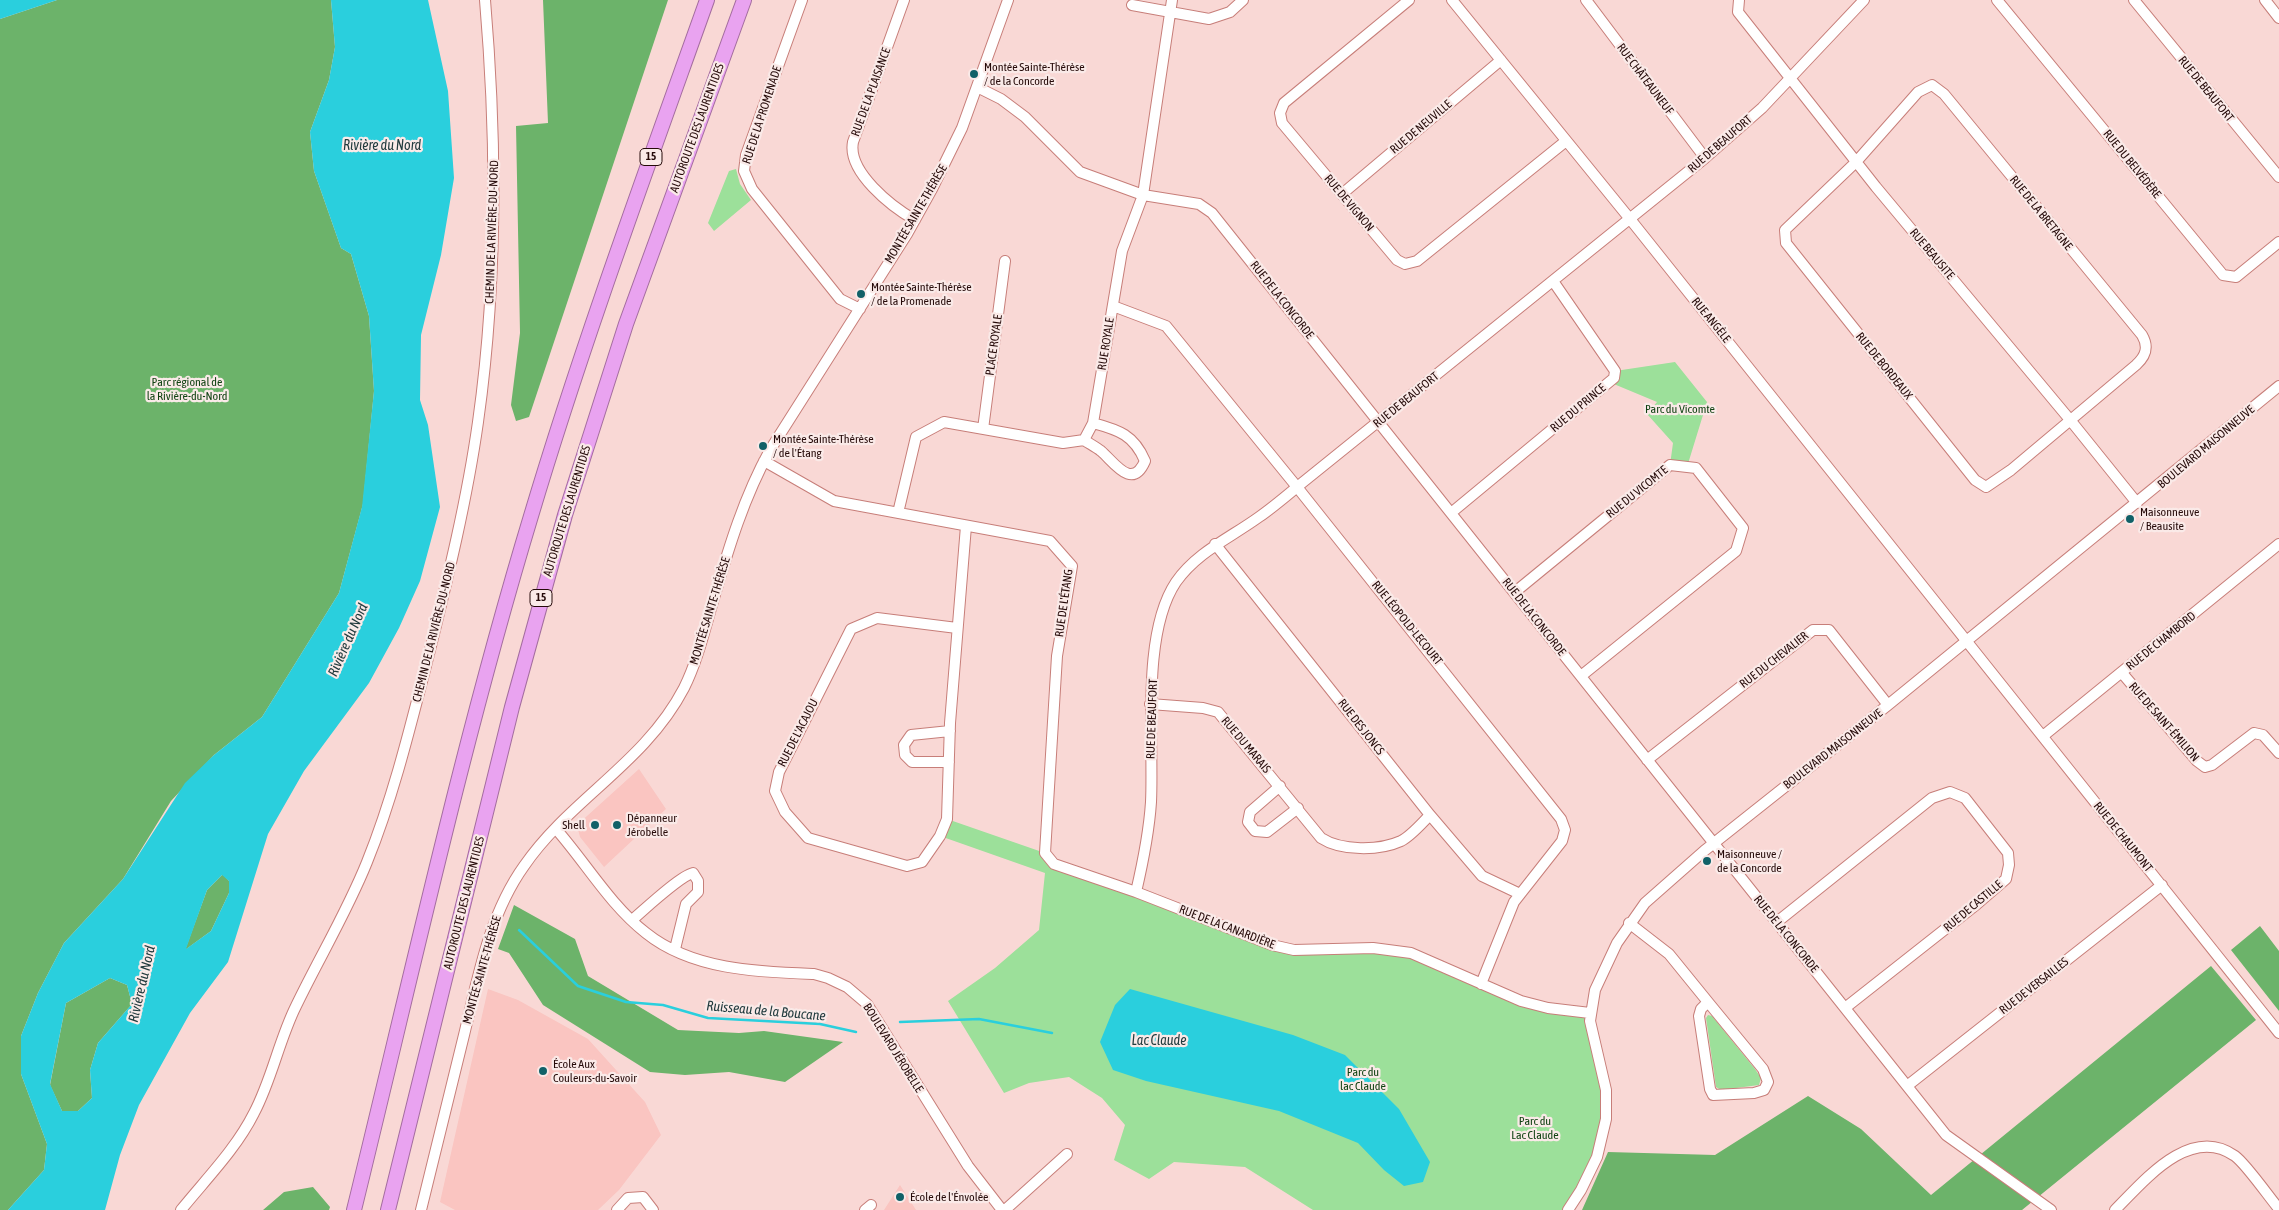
<!DOCTYPE html>
<html>
<head>
<meta charset="utf-8">
<style>
	body { margin:0 }
	canvas { display:block; background:#f9d8d5 }
</style>
</head>
<body>
<canvas width="2279" height="1210"></canvas>
<script>
const context = document.querySelector('canvas').getContext('2d');
context.lineJoin = 'round';
function fillPath(path, color) { context.fillStyle = color; context.fill(path, 'evenodd'); }
function trace(path, color, width, dash) { context.strokeStyle = color; context.lineWidth = width; context.lineCap = dash ? 'butt' : 'round'; context.setLineDash(dash || []); context.stroke(path); }
function drawText(font, color, halo, rows, align = 'center') {
  context.font = font + ' "Asap Condensed",sans-serif'; context.lineWidth = 4.5; context.setLineDash([]); context.textBaseline = 'middle'; context.strokeStyle = halo; context.fillStyle = color; for (const [text, x, y, turn = 0] of rows) {
    context.save(); context.translate(x, y); context.rotate((+turn || 0) * Math.PI / 180); context.textAlign = isNaN(turn) ? turn : align; if (halo) context.strokeText(text, 0, 0); context.fillText(text, 0, 0); context.restore();
  }
}
const built = new Path2D(`
	M639,769L666,809L604,867L580,837L577,825Z
	M488,989L518,1000L588,1039L645,1102L661,1135L619,1190L598,1210H455L440,1202Z
	M900,1185L916,1210H884Z`);
const green = new Path2D(`
	M736,169L740,184L751,200L714,231L708,223L729,171Z
	M1675,362L1707,402L1687,467L1670,465L1673,443L1647,414L1657,402L1609,382L1615,371Z
	M947,819L1045,853L1048,859L1272,945L1411,953L1521,1001L1590,1013L1604,1079L1605,1126L1568,1210H1313L1245,1167L1174,1162L1149,1179L1114,1160L1125,1125L1102,1098L1069,1077L1029,1083L1004,1093L948,1001L995,968L1039,930L1045,873L940,836Z
	M1708,1015L1712,1016L1755,1069L1761,1078L1759,1085L1721,1090L1716,1087L1706,1018Z`);
const forest = new Path2D(`
	M57,0H331L335,47L329,80L310,132L314,171L341,248L351,254L369,316L374,391L363,504L339,593L262,717L214,755L171,801L123,879L64,943L38,993L21,1036V1074L47,1144L44,1170L8,1210H0V19Z
	M543,0H668L529,417L516,421L511,405L520,333L516,126L548,123Z
	M223,874L229,881V893L211,931L185,950L207,890Z
	M514,905L575,939L588,976L678,1030L739,1033L764,1031L843,1042L785,1082L729,1072L685,1075L650,1072L543,1005L509,953L498,949Z
	M2260,926L2279,951V1011L2231,950Z
	M2211,966L2256,1020L2022,1210H1582L1608,1152L1715,1155L1808,1096L1861,1129L1931,1195Z
	M110,978L127,985L132,1004L98,1043L90,1070L92,1098L78,1111H62L50,1085L66,1003Z
	M313,1187L330,1207L329,1210H263L284,1192Z`);
const water = new Path2D(`
	M0,0H57L0,19Z
	M331,0H428L448,91L454,178L441,255L421,335L420,400L428,425L440,507L420,581L399,628L369,683L304,771L268,834L228,962L190,1013L139,1105L120,1155L105,1210H8L44,1170L47,1144L21,1074V1036L38,993L64,943L123,879L185,783L214,755L262,717L339,593L362,507L374,391L369,316L351,254L341,248L314,171L310,132L329,80L335,47ZM222,875L229,881V893L211,931L186,949L207,890ZM110,978L127,985L132,1004L98,1043L90,1070L92,1098L78,1111H62L50,1084L66,1003Z
	M1130,989L1293,1035L1345,1055L1399,1109L1430,1162L1423,1182L1404,1186L1384,1170L1358,1143L1279,1111L1146,1081L1113,1070L1100,1042L1115,1005Z`);
const stream = new Path2D(`
	M519,930L578,986L626,1002L663,1005L708,1018L820,1024L856,1032
	M900,1022L979,1019L1052,1033`);
const minor = new Path2D(`
	M802,0L746,155L744,171L752,189L840,299L860,309
	M904,0L853,142C847,172 892,207 915,220
	M1409,0L1284,103L1280,113L1282,123L1397,260L1405,264L1417,261L1566,141
	M1452,0L1630,219L2279,1033
	M1586,0L1705,158
	M1739,0L1738,12L1876,187L2071,421L2137,503
	M1997,0L2223,275L2236,277L2279,242
	M2134,0L2279,177
	M2265,0L2279,18
	M1132,5L1209,19L1230,12L1243,0
	M1932,85L1944,94L2142,335C2149,347 2146,356 2136,365L2011,470L1986,487L1975,480L1786,243L1785,230L1856,162L1918,92Z
	M977,87L1001,99L1025,117L1080,172L1143,195L1199,204L1212,213L1946,1135L2051,1210
	M1342,194L1501,60
	M1113,306L1166,326L1297,487L1561,819L1565,830L1562,841L1514,902L1481,984
	M983,429L1005,261
	M1084,440C1090,444 1096,447 1101,451C1114,462 1132,491 1145,461C1134,435 1119,430 1093,423
	M764,461L834,501L1050,541L1072,566L1057,656L1045,853L1054,864L1136,892L1272,945L1294,950L1373,948L1411,953L1521,1001L1548,1008L1590,1013
	M898,513L916,437L944,422L1063,443L1084,440L1093,423L1122,251L1143,195L1172,0
	M1451,513L1614,378L1615,371L1553,281
	M1215,544L1430,815L1482,876L1520,894
	M1515,592L1670,465L1696,468L1743,528L1736,551L1581,676
	M957,628L877,618L851,629L779,772L775,791L785,812L808,838L907,866L922,862L940,836L947,819L950,723L966,526
	M2122,673L2197,761L2205,767L2212,765L2254,733L2263,735L2279,753
	M1150,704L1203,708L1218,712L1321,838C1341,851 1379,851 1401,841C1411,836 1422,823 1430,815
	M2043,736L2279,544
	M1647,760L1813,630H1829L1888,705
	M949,762H912L905,755L904,745L911,735L950,731
	M1280,786L1250,812L1248,822L1255,831L1267,832L1298,808
	M556,829C586,863 610,905 646,933C692,970 758,972 814,974L828,978L847,987L867,1004L968,1166L1002,1210
	M1136,892C1143,862 1149,833 1151,802C1154,741 1141,634 1176,582C1197,552 1230,538 1259,517C1272,508 1285,497 1297,487L1705,158L1762,108L1864,0
	M632,920C645,909 680,876 693,873L698,881V892L686,904L675,949
	M1777,922L1932,798L1950,792L1965,798L2008,853L2009,865L2006,879L1977,904L1845,1008
	M1629,923L1669,954L1708,1002L1701,1009L1699,1016L1710,1089L1713,1095L1754,1093L1764,1090L1768,1082L1763,1069L1708,1002
	M1907,1086L2162,885
	M181,1210C206,1179 236,1149 254,1113C272,1079 279,1040 296,1006C319,958 347,912 367,862C394,795 411,724 429,654C448,577 467,500 478,422C498,281 497,141 485,0
	M421,1210C435,1152 450,1093 464,1035C478,977 489,915 524,866C570,799 645,763 684,688C698,660 705,628 714,598C729,547 744,497 770,450L907,234L932,189L962,128L1008,0
	M617,1210L628,1198L643,1197L653,1210
	M865,1210L871,1205
	M1005,1210L1067,1154
	M1568,1210L1581,1190L1597,1157L1606,1119V1090L1590,1021L1595,990L1617,943L1645,903L1704,851L1888,705L2279,386
	M2115,1210C2144,1181 2190,1124 2235,1156C2246,1164 2269,1197 2279,1209`);
const highway = new Path2D(`
	M354,1210C411,978 462,744 531,516C583,342 646,171 707,0
	M388,1210L512,707L565,515L626,324L744,0`);
const markers = [
	[974,74,5,"#116168"],
	[861,294,5,"#116168"],
	[763,446,5,"#116168"],
	[2130,519,5,"#116168"],
	[595,825,5,"#116168"],
	[617,825,5,"#116168"],
	[1707,861,5,"#116168"],
	[543,1071,5,"#116168"],
	[900,1197,5,"#116168"]
];
const shields = [
	[651,157,22],
	[541,598,22]
];
const shieldNames = [
	["15",651,157],
	["15",541,598]
];
const poiNames = [
	["Montée Sainte-Thérèse",984,67],
	["/ de la Concorde",984,81],
	["Montée Sainte-Thérèse",871,287],
	["/ de la Promenade",871,301],
	["Montée Sainte-Thérèse",773,439],
	["/ de l'Étang",773,453],
	["Maisonneuve",2140,512],
	["/ Beausite",2140,526],
	["Dépanneur",627,818],
	["Jérobelle",627,832],
	["Shell",585,825,"right"],
	["Maisonneuve /",1717,854],
	["de la Concorde",1717,868],
	["École Aux",553,1064],
	["Couleurs-du-Savoir",553,1078],
	["École de l'Énvolée",910,1197]
];
const streetNames = [
	["RUE CHÂTEAUNEUF",1645,79,53],
	["RUE DE BEAUFORT",2206,89,51],
	["RUE DE LA PLAISANCE",871,92,-70],
	["RUE DE LA PROMENADE",762,115,-72],
	["RUE DE NEUVILLE",1421,127,-40],
	["AUTOROUTE DES LAURENTIDES",697,128,-70],
	["RUE DE BEAUFORT",1720,144,-41],
	["RUE DU BELVÉDÈRE",2132,164,51],
	["RUE DE VIGNON",1349,203,50],
	["RUE DE LA BRETAGNE",2041,213,51],
	["MONTÉE SAINTE-THÉRÈSE",916,214,-60],
	["CHEMIN DE LA RIVIÈRE-DU-NORD",492,232,-88],
	["RUE BEAUSITE",1932,254,50],
	["RUE DE LA CONCORDE",1282,300,52],
	["RUE ANGÈLE",1711,320,51],
	["RUE ROYALE",1106,344,-81],
	["PLACE ROYALE",994,345,-82],
	["RUE DE BORDEAUX",1884,366,51],
	["RUE DE BEAUFORT",1406,400,-39],
	["RUE DU PRINCE",1578,408,-40],
	["BOULEVARD MAISONNEUVE",2206,447,-40],
	["RUE DU VICOMTE",1637,492,-39],
	["AUTOROUTE DES LAURENTIDES",567,511,-73],
	["RUE DE L'ÉTANG",1064,603,-82],
	["MONTÉE SAINTE-THÉRÈSE",710,611,-73],
	["RUE DE LA CONCORDE",1534,617,52],
	["RUE LÉOPOLD-LECOURT",1407,623,51],
	["CHEMIN DE LA RIVIÈRE-DU-NORD",434,632,-76],
	["RUE DE CHAMBORD",2161,641,-39],
	["RUE DU CHEVALIER",1774,660,-38],
	["RUE DE BEAUFORT",1152,719,-88],
	["RUE DE SAINT-ÉMILION",2164,722,49],
	["RUE DES JONCS",1361,727,52],
	["RUE DE L'ACAJOU",798,733,-63],
	["RUE DU MARAIS",1246,745,50],
	["BOULEVARD MAISONNEUVE",1833,749,-38],
	["RUE DE CHAUMONT",2123,837,51],
	["AUTOROUTE DES LAURENTIDES",464,903,-76],
	["RUE DE CASTILLE",1973,906,-40],
	["RUE DE LA CANARDIÈRE",1227,927,21],
	["RUE DE LA CONCORDE",1786,934,51],
	["MONTÉE SAINTE-THÉRÈSE",482,970,-74],
	["RUE DE VERSAILLES",2034,986,-38],
	["BOULEVARD JÉROBELLE",893,1048,58]
];
const parkNames = [
	["Parc régional de",187,382],
	["la Rivière-du-Nord",187,396],
	["Parc du Vicomte",1680,409],
	["Parc du",1363,1072],
	["lac Claude",1363,1086],
	["Parc du",1535,1121],
	["Lac Claude",1535,1135]
];
const waterNames = [
	["Rivière du Nord",382,146],
	["Rivière du Nord",348,640,-66],
	["Rivière du Nord",142,984,-77],
	["Ruisseau de la Boucane",766,1011,5],
	["Lac Claude",1159,1041]
];
fillPath(built, '#fac5c1');
fillPath(green, '#9ce09a');
fillPath(forest, '#6cb36a');
fillPath(water, '#2acfdd');
trace(stream, '#2acfdd', 2.5);
trace(minor, '#c77e79', 12);
trace(highway, '#a46d9f', 16);
trace(minor, '#fff', 10);
trace(highway, '#e9a3f0', 14);
for (const [x, y, r, color] of markers) { const dot = new Path2D(); dot.arc(x, y, r, 0, 2 * Math.PI); context.fillStyle = color; context.fill(dot); trace(dot, '#faeae8', 2); }
for (const [x, y, w] of shields) { const box = new Path2D(); box.roundRect(x - w / 2, y - 8.5, w, 17, 4); context.fillStyle = '#faeae8'; context.fill(box); trace(box, '#250a09', 1); }
drawText('bold 11px', '#250a09', null, shieldNames);
drawText('12px', '#250a09', '#faeae8', poiNames, 'left');
drawText('12px', '#250a09', '#faeae8', streetNames);
drawText('12px', '#104212', '#faeae8', parkNames);
drawText('italic 14px', '#223b3e', '#faeae8', waterNames);
</script>
</body>
</html>
